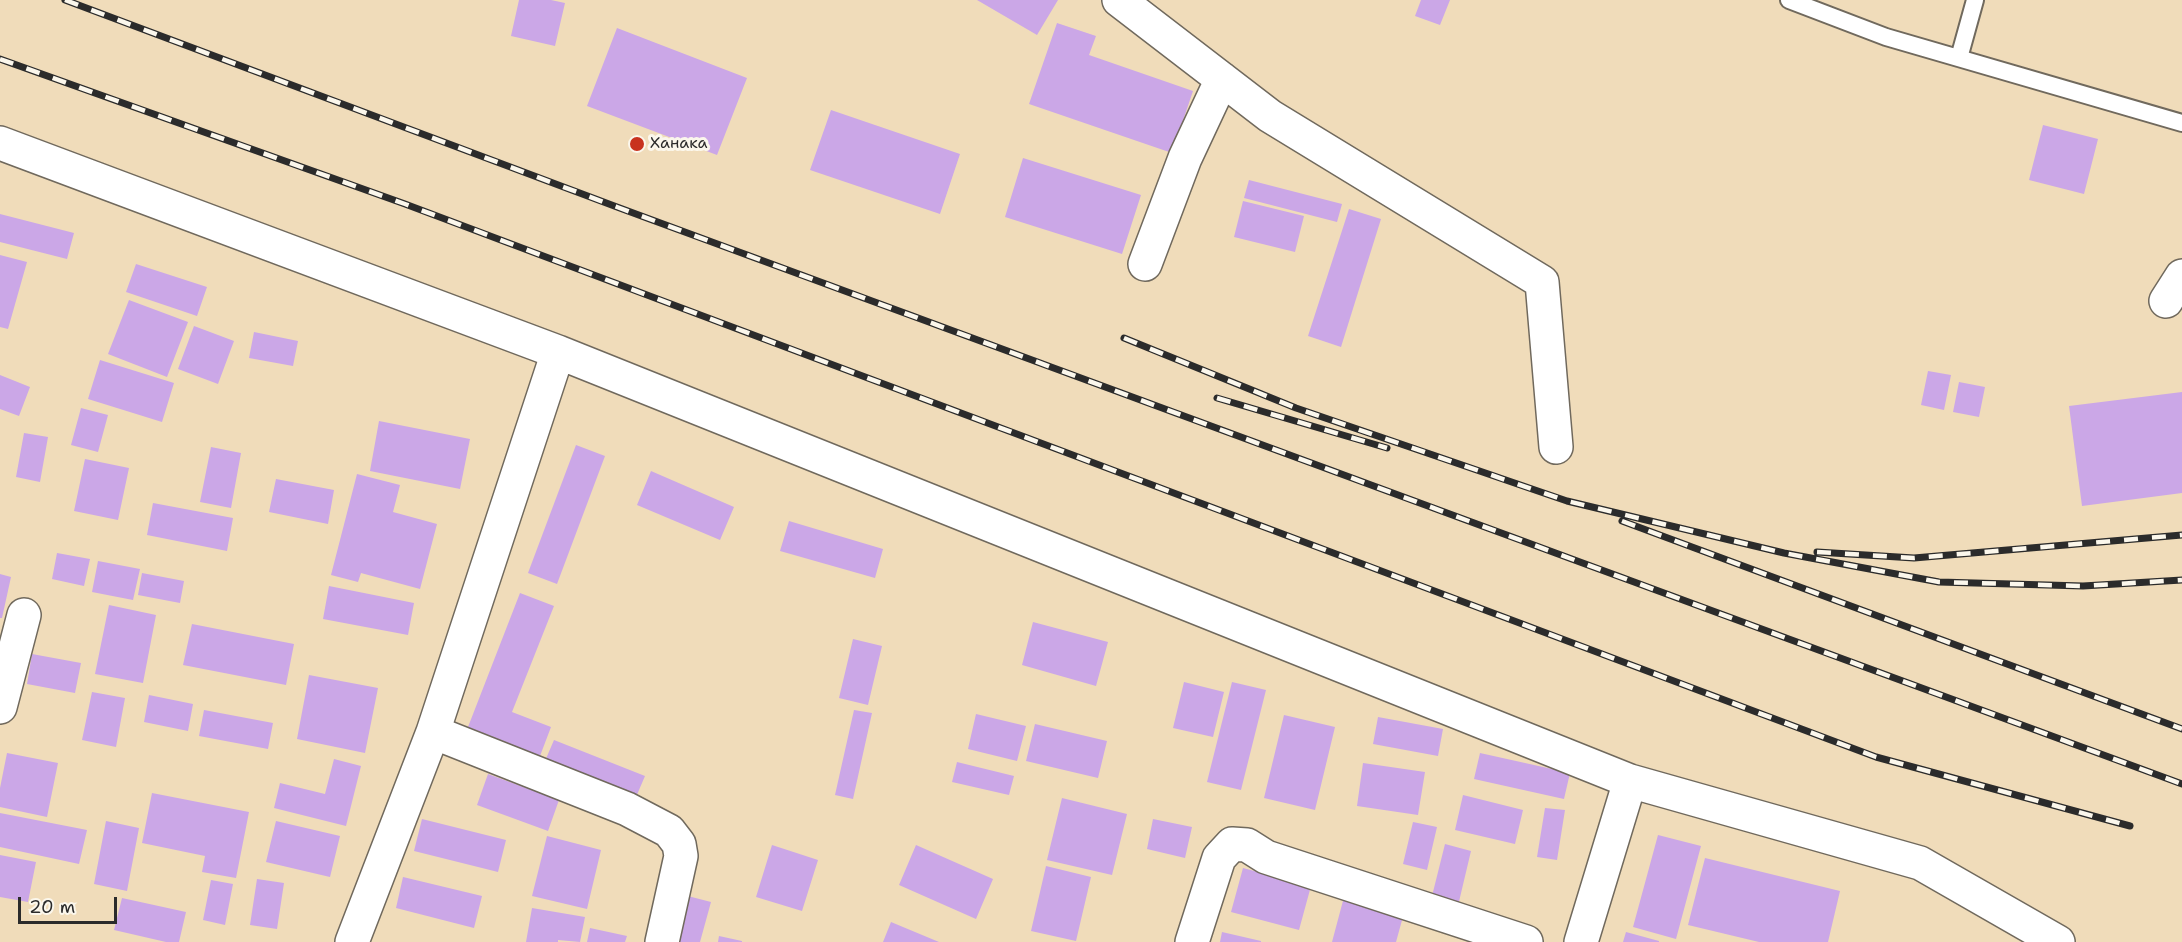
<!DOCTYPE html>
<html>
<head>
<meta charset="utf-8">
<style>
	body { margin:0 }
	#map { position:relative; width:2182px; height:942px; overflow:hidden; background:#f0dcba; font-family:"Shantell Sans",sans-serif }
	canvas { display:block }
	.scale { position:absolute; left:18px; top:897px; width:99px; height:27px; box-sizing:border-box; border:3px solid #2b2b2b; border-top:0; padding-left:8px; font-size:18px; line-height:21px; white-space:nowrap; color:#2b2b2b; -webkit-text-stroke:4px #fbf7ec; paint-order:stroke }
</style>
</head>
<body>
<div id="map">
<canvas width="2182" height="942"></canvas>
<div class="scale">20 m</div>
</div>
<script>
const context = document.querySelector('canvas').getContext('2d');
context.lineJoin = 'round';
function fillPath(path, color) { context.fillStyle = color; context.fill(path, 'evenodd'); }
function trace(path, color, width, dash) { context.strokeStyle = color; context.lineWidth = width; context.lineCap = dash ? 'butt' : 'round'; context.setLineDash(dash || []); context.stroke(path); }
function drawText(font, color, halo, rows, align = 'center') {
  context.font = font + ' "Shantell Sans",sans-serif'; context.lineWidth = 6; context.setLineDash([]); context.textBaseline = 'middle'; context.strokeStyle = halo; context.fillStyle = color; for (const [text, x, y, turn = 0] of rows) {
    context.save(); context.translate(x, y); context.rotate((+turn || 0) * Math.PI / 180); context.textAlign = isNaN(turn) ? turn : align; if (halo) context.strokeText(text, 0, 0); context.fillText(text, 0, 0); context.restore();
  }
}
const building = new Path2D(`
	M519,0H551L565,3L555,46L511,36Z
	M977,0H1058L1037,35Z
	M1421,0H1450L1440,25L1415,16Z
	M1057,23L1096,36L1089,55L1193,91L1172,153L1029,104Z
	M617,28L747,78L717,155L587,106Z
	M831,110L960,154L940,214L810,170Z
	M2043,125L2098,139L2084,194L2029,180Z
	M1023,158L1141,195L1122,254L1005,217Z
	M1249,180L1342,204L1337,222L1244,198Z
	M1243,201L1304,216L1295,252L1234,237Z
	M1349,209L1381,219L1341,347L1308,336Z
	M0,214L74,233L67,259L0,242Z
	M0,255L27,262L8,329L0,327Z
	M136,264L207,287L197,316L126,292Z
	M129,300L188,322L167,377L108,354Z
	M194,326L234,341L218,384L178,369Z
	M254,332L298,341L293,366L249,358Z
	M100,360L174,383L162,422L88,399Z
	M1928,371L1951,375L1944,410L1921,405Z
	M0,375L30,387L19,416L0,409Z
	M1959,382L1985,387L1979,417L1953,412Z
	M2182,392V493L2082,506L2069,406Z
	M81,408L108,415L98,452L71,445Z
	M379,421L470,439L460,489L370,471Z
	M24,433L48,437L40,482L16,477Z
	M576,445L605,456L557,584L528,573Z
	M211,447L241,453L231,508L200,502Z
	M85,459L129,468L118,520L74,511Z
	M651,471L734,507L720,540L637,505Z
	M357,474L400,485L393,512L437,524L420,589L361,573L358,582L331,575Z
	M276,479L334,490L328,524L269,512Z
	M153,503L233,518L227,551L147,535Z
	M789,521L883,549L875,578L780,551Z
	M57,553L90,559L84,586L52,579Z
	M98,561L140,569L133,600L92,592Z
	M142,573L184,581L180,603L138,595Z
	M0,574L11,577L2,618H0Z
	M329,586L414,603L408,635L323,619Z
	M520,593L554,606L512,712L551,727L540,756L468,727Z
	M109,605L156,615L143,683L95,674Z
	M1033,622L1108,642L1096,686L1022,665Z
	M192,624L294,644L286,685L183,665Z
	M853,639L882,646L868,705L839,698Z
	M32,654L81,663L75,693L27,684Z
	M309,675L378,688L365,753L297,739Z
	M1184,682L1224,692L1213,737L1173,728Z
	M1232,682L1266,690L1241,790L1207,782Z
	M92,692L125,698L116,747L82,740Z
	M149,695L193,704L188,731L144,722Z
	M204,710L273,723L268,749L199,736Z
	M854,710L872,713L853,799L835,795Z
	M976,714L1026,726L1017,761L968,749Z
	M1284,715L1335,727L1315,810L1264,798Z
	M1378,717L1443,729L1438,756L1373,744Z
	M1035,724L1107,741L1098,778L1026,761Z
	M554,740L645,776L636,797L545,761Z
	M7,753L58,763L47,817L0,807V788Z
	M1480,753L1570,773L1564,799L1474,779Z
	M334,759L361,766L346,826L274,808L280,783L325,794Z
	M957,762L1014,776L1009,795L952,782Z
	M1363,763L1425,772L1418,815L1357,806Z
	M488,774L559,800L548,831L477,805Z
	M152,793L249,812L236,878L202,872L205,856L142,843Z
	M1463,795L1523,810L1515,844L1455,830Z
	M1062,798L1127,814L1112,875L1047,860Z
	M1545,808L1565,810L1557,860L1537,857Z
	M0,813L87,830L79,864L0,847Z
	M422,819L506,840L498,872L414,851Z
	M1153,819L1192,827L1185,858L1147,849Z
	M106,821L139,828L127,891L94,884Z
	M276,821L340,836L330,877L266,862Z
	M1413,822L1437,827L1427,870L1403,864Z
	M1658,835L1701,846L1676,939L1633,927Z
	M547,836L601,850L587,909L532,896Z
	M1445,844L1471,851L1457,910L1430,904Z
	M772,845L818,860L802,911L756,897Z
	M916,845L993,879L976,919L899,885Z
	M0,855L36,862L28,902L0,897Z
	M1705,858L1840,891L1828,942H1759L1688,925Z
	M1046,866L1091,877L1076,941L1031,931Z
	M1243,868L1311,886L1299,930L1231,912Z
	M403,877L482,896L474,928L396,908Z
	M257,879L284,883L277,929L250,925Z
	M211,880L233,884L225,925L203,920Z
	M680,894L711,902L700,942H667Z
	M1344,897L1404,913L1396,942H1332Z
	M122,898L186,912L179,942H166L114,930Z
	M532,908L585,917L580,942L558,940V942H526Z
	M891,922L939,942H883Z
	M590,928L627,936L625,942H587Z
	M1222,932L1261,941V942H1220Z
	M1626,932L1659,941V942H1623Z
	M719,936L742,941V942H718Z`);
const service = new Path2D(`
	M1789,0L1886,37L2182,123
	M1959,58L1975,0`);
const minor = new Path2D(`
	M1119,0L1270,116L1542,282L1556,447
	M0,143L558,352L1630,781L1920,863L2058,942
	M1145,264L1185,158L1222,79
	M2166,301L2182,276
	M0,707L24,615
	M433,732L627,809L669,831L679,844L681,856L662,942
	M352,942L433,732L558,352
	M1192,942L1219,858L1232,844L1247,845L1266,857L1526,942
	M1581,942L1630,781`);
const rail = new Path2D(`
	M65,0L617,207L2182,784
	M0,59L405,204L1876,757L2130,826
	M1124,338L1296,408L1567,501L1784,553L1939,582L2083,586L2182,580
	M1217,398L1387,448
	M1622,521L2182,729
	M1817,552L1914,558L2182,535`);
const markers = [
	[637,144,8,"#c8321e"]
];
const poiNames = [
	["Ханака",650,144]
];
fillPath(building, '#cba7e7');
trace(service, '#70695d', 20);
trace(minor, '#70695d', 36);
trace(service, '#fff', 16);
trace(minor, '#fff', 33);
trace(rail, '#2b2b2b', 7);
trace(rail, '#fbf7ec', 4.5, [14]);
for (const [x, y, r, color] of markers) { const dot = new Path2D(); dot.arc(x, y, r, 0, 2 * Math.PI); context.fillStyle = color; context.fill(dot); trace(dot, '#fbf7ec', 2); }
drawText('16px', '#2b2b2b', '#fbf7ec', poiNames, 'left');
</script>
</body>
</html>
